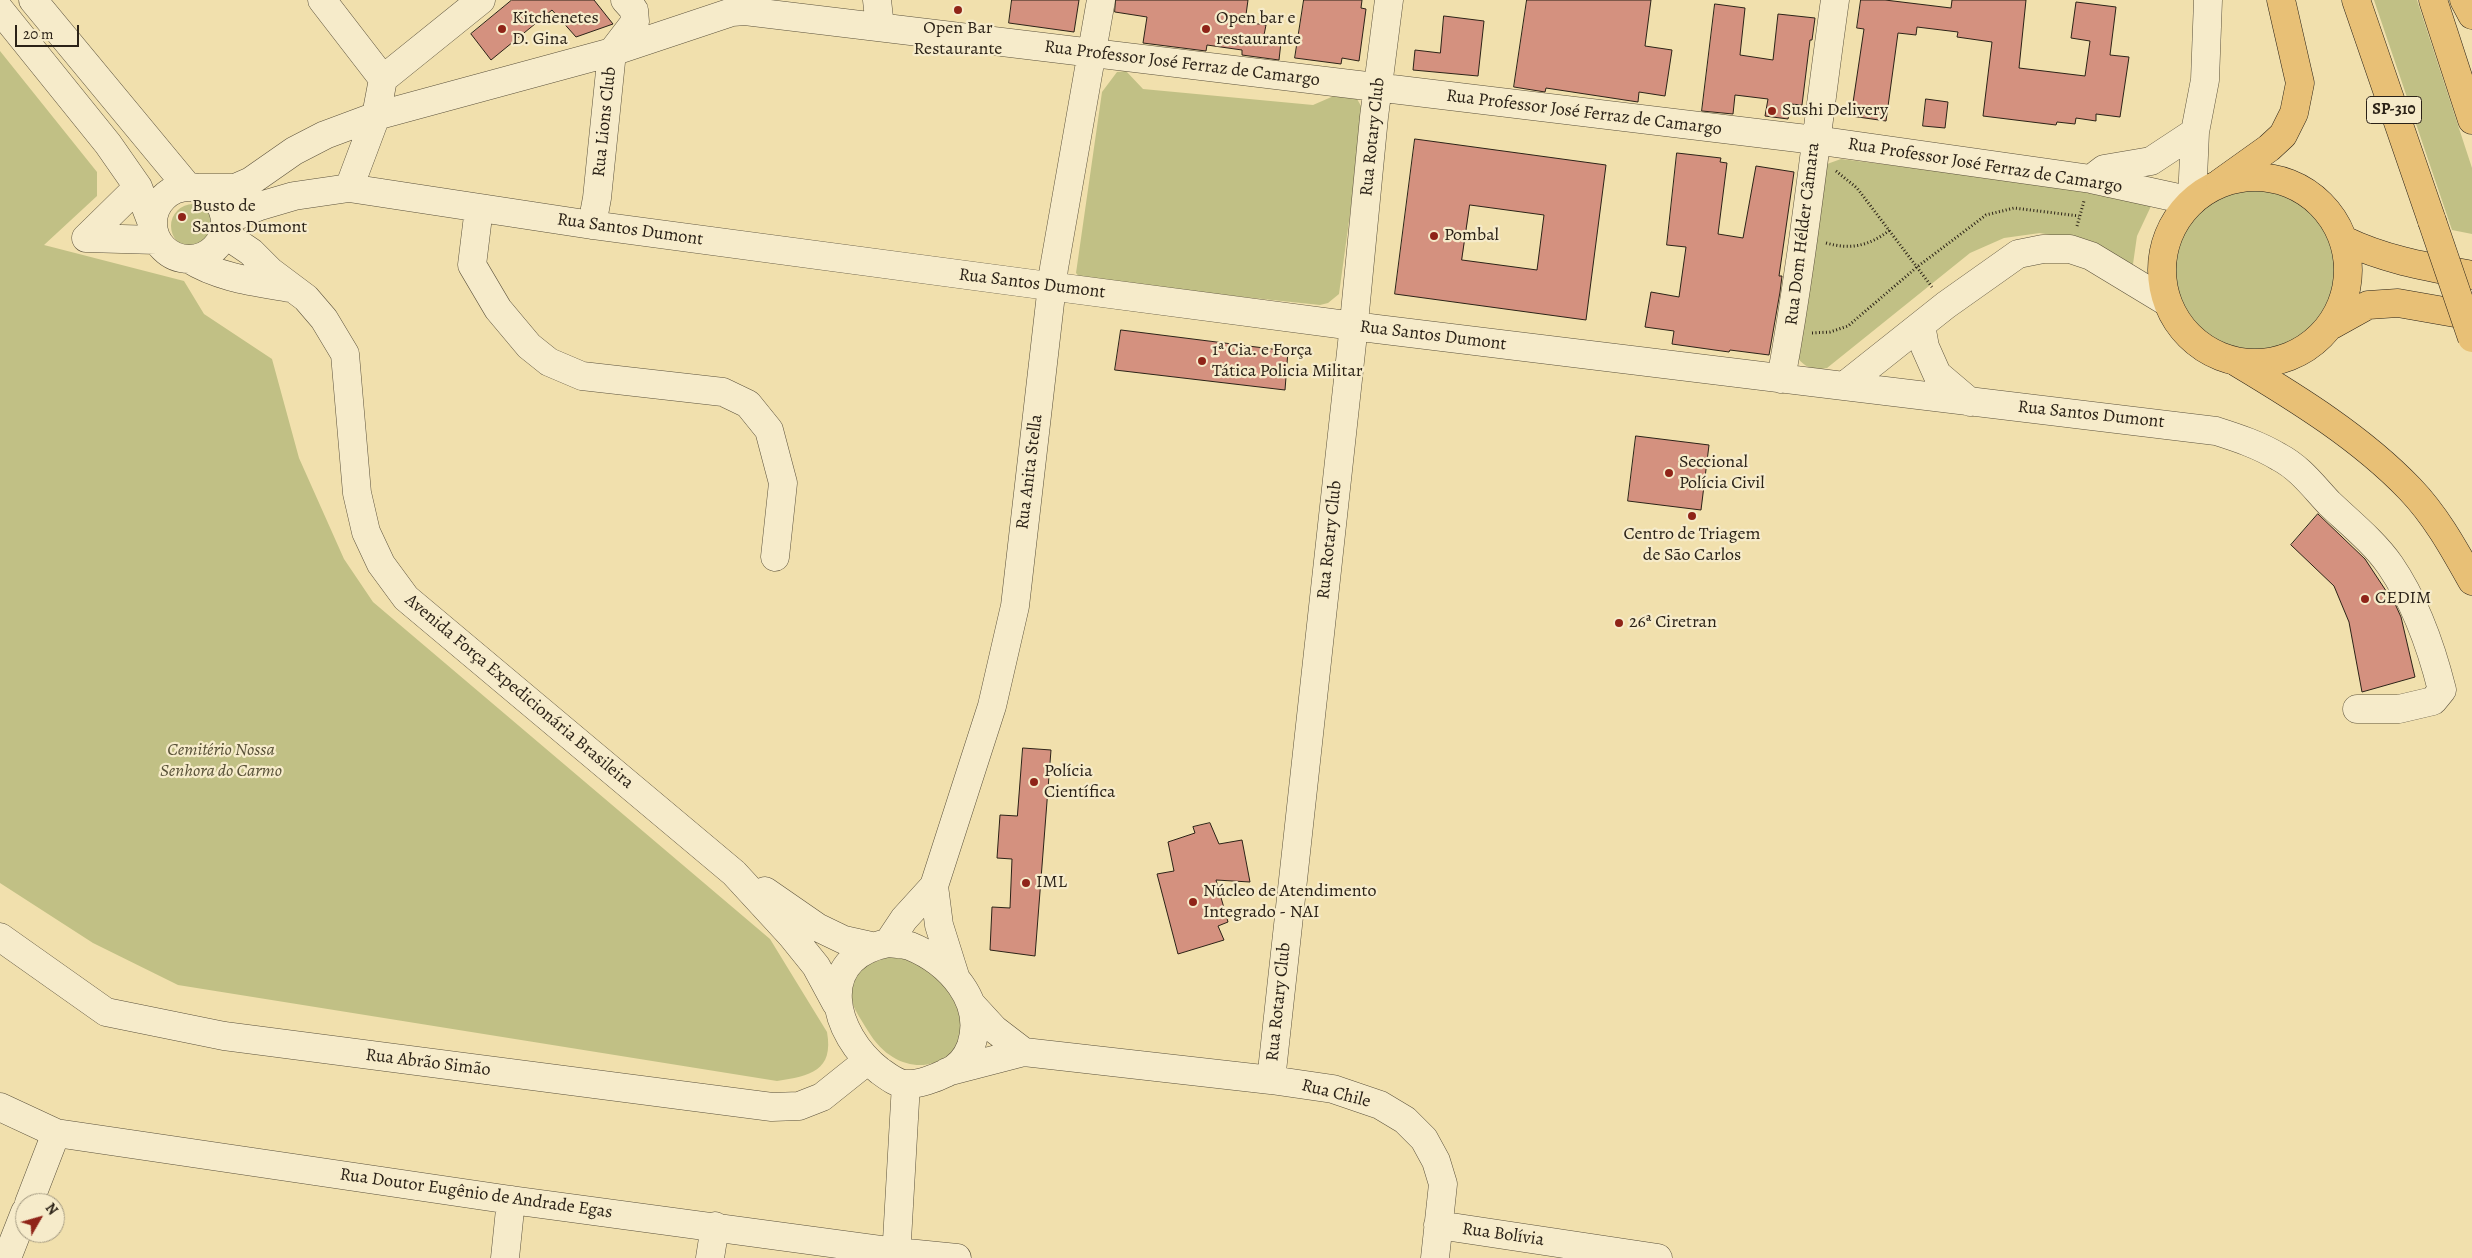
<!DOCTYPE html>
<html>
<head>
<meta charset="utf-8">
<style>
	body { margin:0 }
	#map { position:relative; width:2472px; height:1258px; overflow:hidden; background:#f1e0ad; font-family:Alegreya,serif }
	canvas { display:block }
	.north { position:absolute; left:15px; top:1193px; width:50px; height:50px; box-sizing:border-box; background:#f6ebca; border:1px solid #a59b82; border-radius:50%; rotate:52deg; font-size:14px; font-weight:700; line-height:20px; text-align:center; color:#2b2217 }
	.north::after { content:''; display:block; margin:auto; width:18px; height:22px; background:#8f2418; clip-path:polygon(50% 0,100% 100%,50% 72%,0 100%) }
	.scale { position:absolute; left:15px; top:25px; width:64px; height:22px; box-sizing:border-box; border:2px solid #2b2217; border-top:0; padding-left:6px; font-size:15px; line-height:18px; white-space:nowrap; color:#2b2217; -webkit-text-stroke:4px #f6ebca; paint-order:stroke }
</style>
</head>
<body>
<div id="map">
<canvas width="2472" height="1258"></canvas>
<div class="north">N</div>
<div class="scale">20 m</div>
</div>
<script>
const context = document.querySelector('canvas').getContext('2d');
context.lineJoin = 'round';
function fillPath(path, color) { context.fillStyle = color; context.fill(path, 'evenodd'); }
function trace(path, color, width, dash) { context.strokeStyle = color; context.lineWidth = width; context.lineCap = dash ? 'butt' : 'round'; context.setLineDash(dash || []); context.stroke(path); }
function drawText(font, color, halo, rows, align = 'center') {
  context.font = font + ' Alegreya,serif'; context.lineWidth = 4.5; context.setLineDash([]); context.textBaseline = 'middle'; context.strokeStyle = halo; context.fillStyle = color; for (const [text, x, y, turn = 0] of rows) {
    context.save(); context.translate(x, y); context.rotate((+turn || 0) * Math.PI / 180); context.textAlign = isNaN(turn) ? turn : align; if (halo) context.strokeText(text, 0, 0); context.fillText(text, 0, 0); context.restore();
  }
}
const green = new Path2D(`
	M2374,0H2417L2472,168V234L2452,230Z
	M0,51L97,172V196L44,245L184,281L204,314L272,359L299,458L344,559L373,602L770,939L827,1032C834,1071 810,1076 777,1081L178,985L93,943L0,883Z
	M1126,71L1143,89L1313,105L1336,95L1357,99L1364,111L1339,294L1328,303L1320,305L1082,280L1076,273L1102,92L1117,72Z
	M1841,159L2066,187L2152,204L2137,236L2132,271L2077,240L2040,233L2004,238L1970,253L1827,368C1813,371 1803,367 1796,355L1827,164Z
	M2174 272a82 82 0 1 1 164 0a82 82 0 1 1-164 0Z
	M171 226a22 22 0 1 1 44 0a22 22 0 1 1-44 0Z
	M897,954C907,959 920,962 928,969C1015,1040 914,1108 868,1031C850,1001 847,1002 858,968Z`);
const building = new Path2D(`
	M512,0H594L613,24L576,37L552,10L491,60L471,34Z
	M1012,0H1079L1074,32L1009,23Z
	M1116,0H1248L1245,22L1266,25L1263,40L1281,42L1279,60L1242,55V50L1207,45L1206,51L1143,43L1147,17L1115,12Z
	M1304,0H1362L1361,8L1366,9L1359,61L1342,58L1341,64L1295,58Z
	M1527,0H1651L1645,46L1672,50L1665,96L1639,92L1638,102L1546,88L1545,92L1514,87Z
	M1861,0H1885L1951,8L1952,0H2026L2019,68L2085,76L2090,41L2071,38L2076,2L2116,7L2110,55L2129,57L2120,117L2096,114V121L2076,118L2075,124L2057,122L2056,125L1983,116L1992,42L1957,37L1958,32L1917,27L1916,35L1898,33L1886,121L1851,116L1864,29L1857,28Z
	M1715,4L1745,8L1740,55L1773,60L1778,14L1815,18L1812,40H1810L1802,105L1791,104L1788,119L1765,116L1768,99L1735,95L1733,114L1702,111Z
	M1444,16L1484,21L1478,76L1413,70L1415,50L1440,53Z
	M1926,99L1948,102L1945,128L1923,126Z
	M1415,139L1606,165L1586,320L1395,294ZM1470,205L1544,215L1537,270L1462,260Z
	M1677,153L1721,158L1720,162L1727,163L1718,234L1743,238L1756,166L1794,172L1779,276H1782L1780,292L1769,355L1730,350L1729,352L1672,344L1674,331L1645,327L1651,292L1679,297L1686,247L1667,245Z
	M1121,330L1288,351L1285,390L1115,370Z
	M1636,436L1709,445L1701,510L1628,501Z
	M2318,514L2365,559L2396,606L2401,617L2415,677L2362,692L2349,622L2334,586L2291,545Z
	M1023,748L1051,750L1035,956L990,950L992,907L1010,908L1012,859L997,858L1000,815L1017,816Z
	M1210,823L1219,844L1242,840L1250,882L1216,880L1228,922L1218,926L1224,940L1178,954L1157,874L1174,871L1168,842L1195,833L1193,827Z`);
const path = new Path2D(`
	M1836,171L1857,188L1932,287
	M2077,226L2084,201
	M1826,243C1851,250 1869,246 1890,230
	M1812,333L1830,332L1848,326L1917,267L1986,215L2014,208L2079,216`);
const minor = new Path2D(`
	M33,0L187,186
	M322,0L383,79L376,116L349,188
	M877,0L880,27
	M0,10L108,144L138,187L153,226
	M383,79L481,0
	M2091,179L2104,169L2151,161L2195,132
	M153 223a36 36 0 1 1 72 0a36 36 0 1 1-72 0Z
	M199,188H235L251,181L294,151L325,135L376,116L612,52L732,12L745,11L1815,140L2091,179L2192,201L2195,132L2205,80L2208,0
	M479,208L472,265L498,309L529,346L549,362L582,376L723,392L748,404L769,430L783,483L775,557
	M225,221L260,206L294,196L349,188L592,225L1026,283L1377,329L1844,386L1946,305L2018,254L2043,249H2070L2091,256L2167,302
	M592,225L597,198L612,52L635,22L634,10L625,0
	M223,233L251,252L270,271L306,298L324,319L345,354L357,493L366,532L381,564L406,598L734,873L791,935L816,966L836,1003
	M86,238L138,187
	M86,238L157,240
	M189,259C219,278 256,282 290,288
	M1921,325L1925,347L1937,374L1970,402
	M1781,379C1804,254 1817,126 1835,0
	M1844,386L2216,431C2238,438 2259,445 2279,457C2300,468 2313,486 2329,503C2349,522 2374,542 2390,565C2416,603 2431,646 2442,690L2433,701L2399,709H2357
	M765,891L817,927L844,940L871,946
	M0,937L106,1012L224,1036L772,1107L799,1106L822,1097L867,1061
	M888,943C895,944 904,944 910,946C949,962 986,1001 971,1046C967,1057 958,1068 946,1073C936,1078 918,1085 906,1084C897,1084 887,1076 880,1071C832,1034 813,958 888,943Z
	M888,943L904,919L934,886
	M955,976L939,925L934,886L992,706L1015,606L1054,268L1101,0
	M972,1005L994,1029L1024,1052
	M947,1072L1024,1052L1271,1080L1333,1089L1380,1105L1405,1120L1424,1139L1436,1161L1443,1184L1435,1258
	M1271,1080L1352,343L1374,117L1389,0
	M0,1107L56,1133L511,1200L897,1252L957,1258
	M29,1203L56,1133
	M1438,1225L1658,1258
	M7,1258L25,1212
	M505,1258L511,1200
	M710,1258L715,1226
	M896,1258L906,1084`);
const major = new Path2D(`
	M2162 270a93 93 0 1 1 186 0a93 93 0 1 1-186 0Z
	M2344,240C2385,260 2428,267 2472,275
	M2332,325L2368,305L2398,303L2472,316`);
const highway = new Path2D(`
	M2356,0L2432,221
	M2433,0L2472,120
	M2464,0L2472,15
	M2220,183L2269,148L2283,135L2294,113L2300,83L2281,0
	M2238,363C2298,399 2361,438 2410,489C2436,516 2454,549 2472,581`);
const highwayBridge = new Path2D(`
	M2432,221L2472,338`);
const markers = [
	[958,10,5,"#8f2418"],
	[502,29,5,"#8f2418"],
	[1206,29,5,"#8f2418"],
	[1772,111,5,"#8f2418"],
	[182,217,5,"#8f2418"],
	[1434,236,5,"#8f2418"],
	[1202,361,5,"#8f2418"],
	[1669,473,5,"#8f2418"],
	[1692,516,5,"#8f2418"],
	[2365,599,5,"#8f2418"],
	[1619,623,5,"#8f2418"],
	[1034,782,5,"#8f2418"],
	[1026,883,5,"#8f2418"],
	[1193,902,5,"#8f2418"]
];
const shields = [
	[2394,110,55]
];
const shieldNames = [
	["SP-310",2394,110]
];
const poiNames = [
	["Kitchenetes",512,19],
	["D. Gina",512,40],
	["Open bar e",1216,19],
	["restaurante",1216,40],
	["Open Bar",958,29,"center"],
	["Restaurante",958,50,"center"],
	["Sushi Delivery",1782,111],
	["Busto de",192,207],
	["Santos Dumont",192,228],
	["Pombal",1444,236],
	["1ª Cia. e Força",1212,351],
	["Tática Policia Militar",1212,372],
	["Seccional",1679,463],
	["Polícia Civil",1679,484],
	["Centro de Triagem",1692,535,"center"],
	["de São Carlos",1692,556,"center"],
	["CEDIM",2375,599],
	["26ª Ciretran",1629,623],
	["Polícia",1044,772],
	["Científica",1044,793],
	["IML",1036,883],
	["Núcleo de Atendimento",1203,892],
	["Integrado - NAI",1203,913]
];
const streetNames = [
	["Rua Professor José Ferraz de Camargo",1182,64,7],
	["Rua Professor José Ferraz de Camargo",1584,113,7],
	["Rua Lions Club",605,122,-84],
	["Rua Rotary Club",1373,137,-84],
	["Rua Professor José Ferraz de Camargo",1985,166,9],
	["Rua Santos Dumont",630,230,8],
	["Rua Dom Hélder Câmara",1803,234,-83],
	["Rua Santos Dumont",1032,284,7],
	["Rua Santos Dumont",1433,336,7],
	["Rua Santos Dumont",2091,415,6],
	["Rua Anita Stella",1030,472,-83],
	["Rua Rotary Club",1330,540,-84],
	["Avenida Força Expedicionária Brasileira",519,692,40],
	["Rua Rotary Club",1279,1002,-84],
	["Rua Abrão Simão",428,1063,7],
	["Rua Chile",1336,1094,14],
	["Rua Doutor Eugênio de Andrade Egas",476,1194,8],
	["Rua Bolívia",1503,1235,8]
];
const parkNames = [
	["Cemitério Nossa",221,751],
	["Senhora do Carmo",221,772]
];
fillPath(green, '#c1c085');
fillPath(building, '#d4917f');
trace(building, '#2b2217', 1);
trace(minor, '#5c523c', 29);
trace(major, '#2b2217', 29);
trace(highway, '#2b2217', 29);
trace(path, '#2b2217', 3, [1, 2.5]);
trace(minor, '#f6ebca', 28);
trace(major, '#e8c076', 28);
trace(highway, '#e8c076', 28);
trace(highwayBridge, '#2b2217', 29, []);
trace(highwayBridge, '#e8c076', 28);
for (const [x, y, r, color] of markers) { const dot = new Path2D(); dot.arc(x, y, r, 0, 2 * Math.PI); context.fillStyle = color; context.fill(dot); trace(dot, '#f6ebca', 2); }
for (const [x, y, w] of shields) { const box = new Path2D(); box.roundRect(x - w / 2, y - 13.5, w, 27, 4); context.fillStyle = '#f6ebca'; context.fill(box); trace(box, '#2b2217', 1); }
drawText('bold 16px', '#2b2217', null, shieldNames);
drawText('18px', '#2b2217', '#f6ebca', poiNames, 'left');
drawText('18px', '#2b2217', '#f6ebca', streetNames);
drawText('italic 18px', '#585138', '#f6ebca', parkNames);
</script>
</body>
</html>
